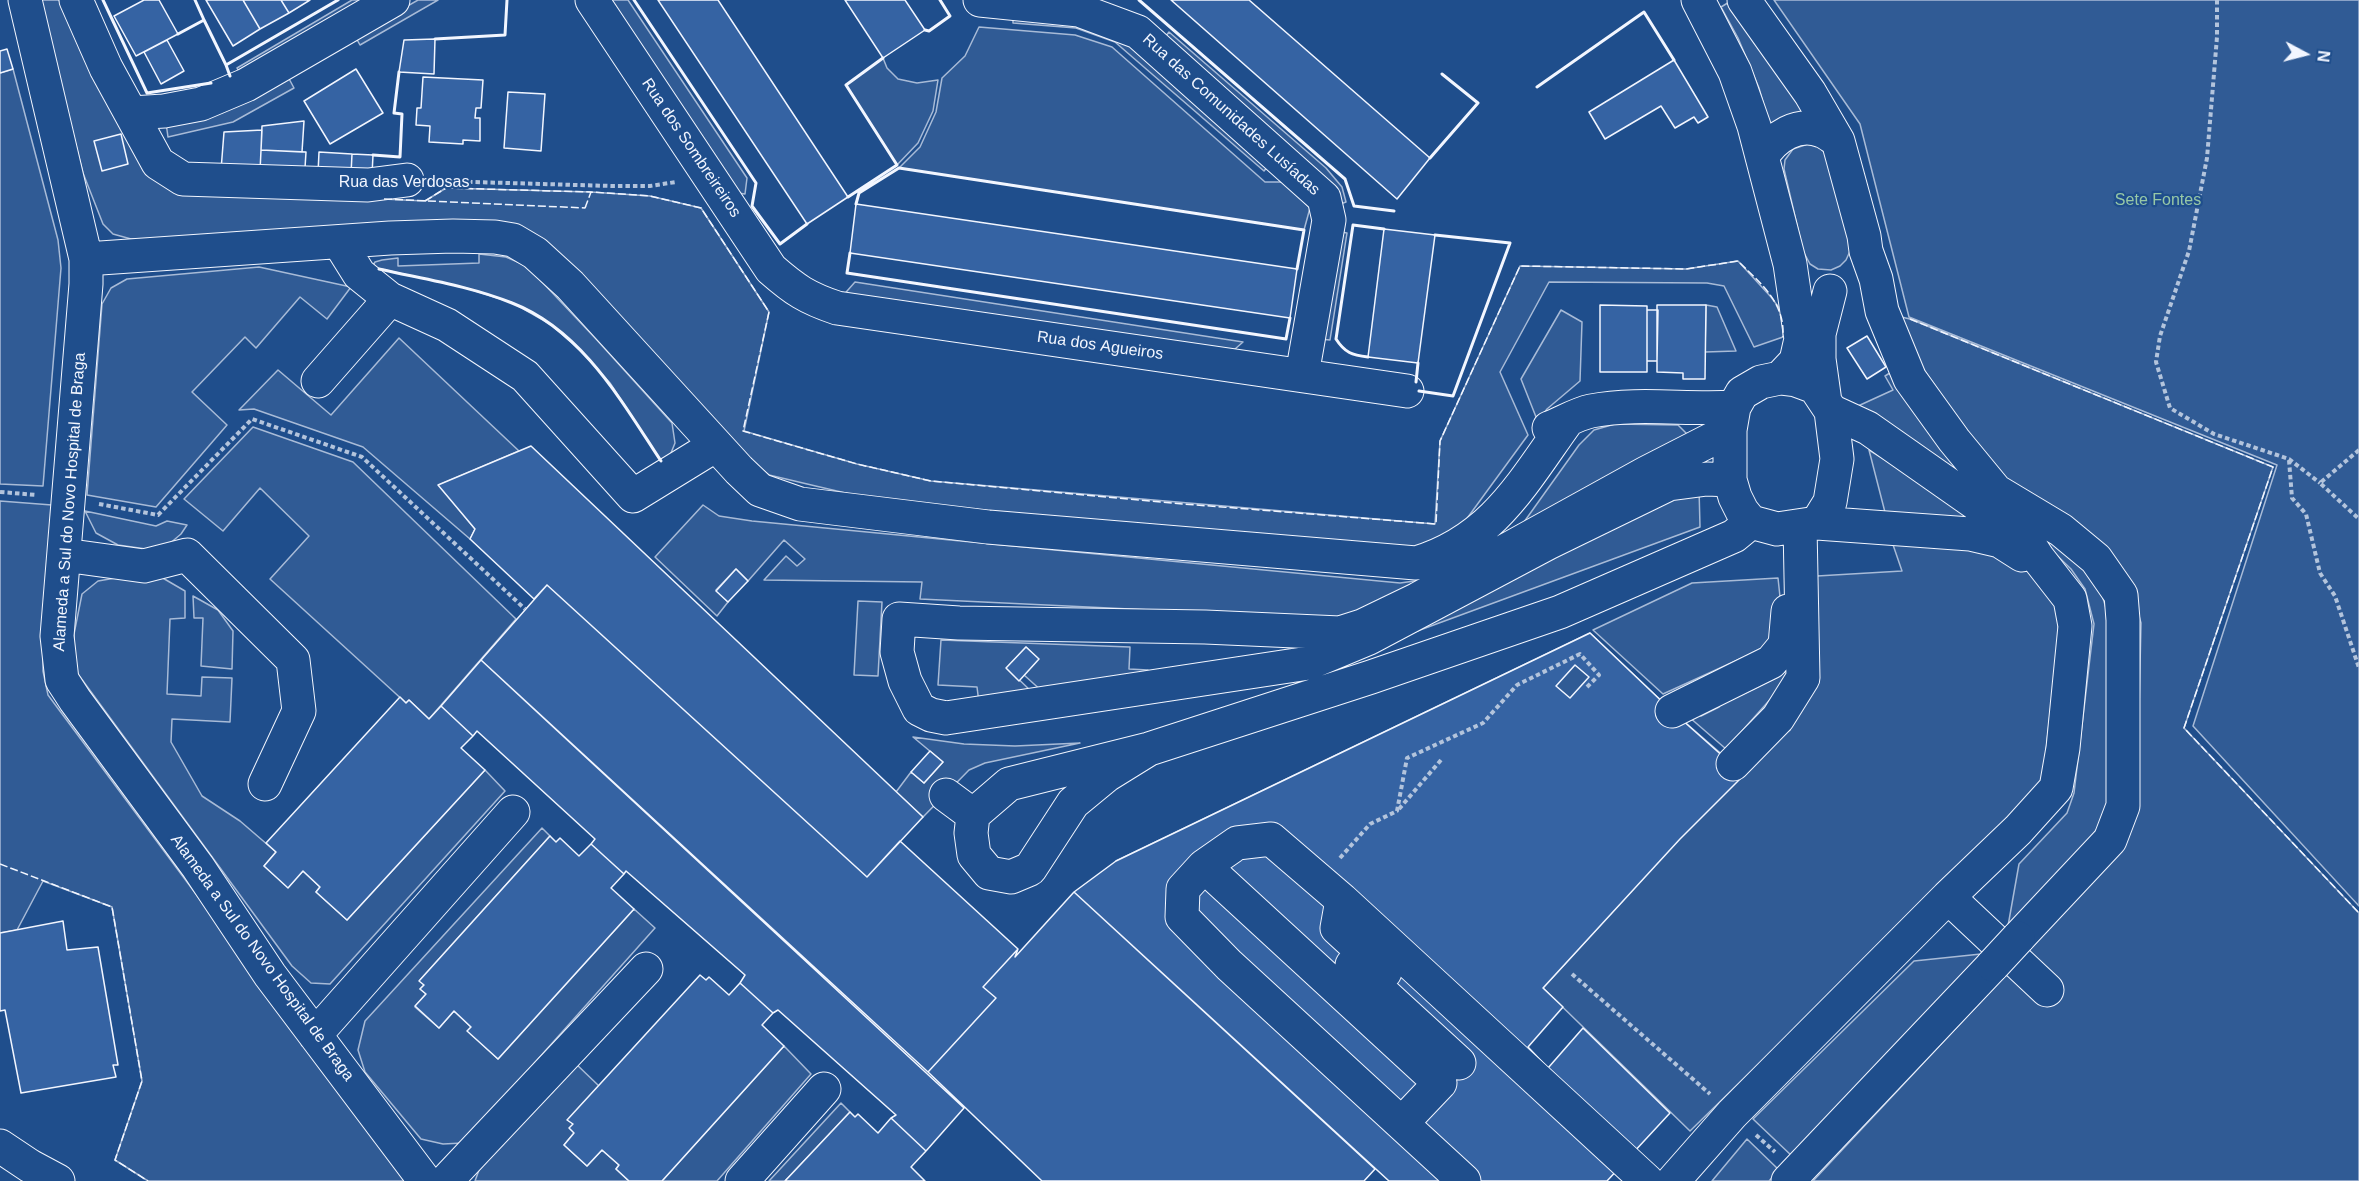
<!DOCTYPE html>
<html>
<head>
<meta charset="utf-8">
<style>
	body { margin:0 }
	#map { position:relative; width:2359px; height:1181px; overflow:hidden; background:#1f4e8c; font-family:Arial,sans-serif }
	canvas { display:block }
	.north { position:absolute; left:2275px; top:24px; width:60px; height:60px; -webkit-text-stroke:4px #1f4e8c; paint-order:stroke; rotate:97deg; font-size:16px; font-weight:700; line-height:24px; text-align:center; color:#f2f6ff }
	.north::after { content:''; display:block; margin:auto; width:21px; height:27px; background:#f2f6ff; clip-path:polygon(50% 0,100% 100%,50% 72%,0 100%) }
</style>
</head>
<body>
<div id="map">
<canvas width="2359" height="1181"></canvas>
<div class="north">N</div>
</div>
<script>
const context = document.querySelector('canvas').getContext('2d');
context.lineJoin = 'round';
function fillPath(path, color) { context.fillStyle = color; context.fill(path, 'evenodd'); }
function trace(path, color, width, dash) { context.strokeStyle = color; context.lineWidth = width; context.lineCap = dash ? 'butt' : 'round'; context.setLineDash(dash || []); context.stroke(path); }
function drawText(font, color, halo, rows, align = 'center') {
  context.font = font + ' Arial,sans-serif'; context.lineWidth = 4.5; context.setLineDash([]); context.textBaseline = 'middle'; context.strokeStyle = halo; context.fillStyle = color; for (const [text, x, y, turn = 0] of rows) {
    context.save(); context.translate(x, y); context.rotate((+turn || 0) * Math.PI / 180); context.textAlign = isNaN(turn) ? turn : align; if (halo) context.strokeText(text, 0, 0); context.fillText(text, 0, 0); context.restore();
  }
}
const built = new Path2D(`
	M39,0H59L82,54L173,189L425,201L446,188L591,192L650,196L701,208L769,312L744,431L857,464L931,481L1435,524L1440,441L1520,266L1686,269L1738,261L1771,297L1780,309L1783,322V337L1754,347L1724,286L1707,283L1549,282L1500,372L1528,435L1460,528L1409,550L875,500L769,475L737,449L536,235L152,239H131L113,234L103,224L83,173Z
	M352,0H374L242,78L237,68Z
	M418,0H438L360,45L355,36Z
	M604,0H628L747,178L745,194L729,192Z
	M1774,0H2359V906L2193,726L2277,465L1909,317L1860,124Z
	M1731,1L1808,116L1771,131L1759,88L1738,38L1721,7Z
	M1013,13L1121,32L1271,162L1264,171L1115,42L1076,28L1013,23Z
	M979,27L1075,35L1112,47L1265,182H1283L1310,208L1304,230L899,168L920,147L936,112L942,78L965,56Z
	M1169,32L1326,168L1342,187L1346,202L1335,206L1162,41Z
	M883,58L887,68L898,79L917,83L938,80L933,111L918,143L897,165L846,85Z
	M13,69L58,240L61,268L43,486L0,484V73Z
	M287,75L294,88L233,122L168,137L166,123Z
	M1808,144L1815,145L1826,152L1851,249L1846,260L1840,266L1831,270L1818,269L1810,264L1803,251L1784,169L1785,160L1793,149Z
	M1336,231L1347,233L1330,340L1319,339Z
	M479,254L506,257L527,266L596,339L672,423L675,443L669,458L661,461L610,383L580,350L550,324L513,303L466,288L372,267L375,262L382,260L398,258V266L479,263Z
	M259,267L351,287L327,319L300,297L256,348L245,337L192,392L227,425L156,507L87,495L102,304L111,288L127,279Z
	M855,282L1243,342L1226,357L840,299Z
	M1706,305L1717,307L1736,351L1705,352Z
	M1561,310L1582,322L1580,381L1547,409L1538,422L1521,379Z
	M1893,315L1910,319L2273,467L2184,728L2359,913V1181H1813L2102,872L2130,828L2137,799L2141,623L2132,592L1994,470L1915,357Z
	M399,338L519,451L439,485L475,529L470,539L363,447L254,409L239,410L278,370L331,415Z
	M1893,371L1965,478L1858,406L1893,390L1885,376Z
	M1615,424L1678,425L1695,442L1524,522L1579,445L1594,430Z
	M253,427L353,462L516,619L429,719L409,700L406,703L270,579L309,536L260,488L223,531L184,499Z
	M1869,450L1995,527L1887,520Z
	M1699,488L1700,527L1382,644L1667,492Z
	M0,501L52,505L43,642V671L48,695L306,1042L405,1181H148L115,1160L142,1081L112,907L43,881L17,930L0,933Z
	M703,505L719,516L752,521L1400,583L1422,580L1340,619L920,599L922,582L764,580L786,556L797,566L805,559L784,540L748,581L736,569L716,590L728,602L717,616L655,557Z
	M85,511L156,526L167,521L187,525L181,534L168,545L146,549L118,545L96,533Z
	M2040,535L2077,559L2098,582L2110,621L2109,795L2102,821L2080,855L2008,926L2019,864L2067,813L2074,793L2094,624L2085,589L2071,569L2039,538Z
	M1890,536L2009,554L2036,578L2055,601L2059,632L2042,787L1690,1131L1543,988L1679,839L1160,912L1116,861L1590,633L1672,711L1733,764L1790,730L1817,576L1902,571Z
	M127,576L161,577L185,591V618L170,619L167,694L201,696L202,677L232,678L230,722L172,719L171,742L202,796L240,821L276,852L264,866L288,887L303,871L320,887L316,892L347,920L485,770L505,791L330,984L311,983L292,966L75,670L74,634L82,594L98,581Z
	M1778,578L1783,625L1764,648L1663,694L1593,630L1692,583Z
	M193,596L218,610L233,631L232,669L201,666L203,618H194Z
	M858,601L882,602L878,676L854,675Z
	M941,640L1130,647L1129,669L1148,670V678L1043,692L1024,675L1038,659L1026,647L1007,668L1034,694L979,703L977,687L938,685Z
	M1790,667H1799L1726,749L1689,717L1695,714L1701,716L1719,707L1724,699L1741,695L1780,676Z
	M913,737L964,744L1015,746L1080,743L985,763L969,770L923,817L896,792L911,772L924,783L943,762Z
	M542,828L550,836L420,980L424,985L420,989L426,994L415,1007L439,1028L454,1011L471,1027L468,1031L498,1059L634,909L655,928L463,1143L443,1144L421,1139L365,1072L358,1050L365,1021Z
	M1981,954L1793,1157L1753,1119L1914,961Z
	M784,1046L811,1074L717,1181H662Z
	M574,1062L599,1086L568,1120L573,1124L574,1133L564,1145L587,1166L602,1150L619,1165L616,1169L629,1181H475L479,1170Z
	M841,1103L850,1112L785,1181H769Z
	M1747,1139L1779,1170L1769,1181H1712Z`);
const building = new Path2D(`
	M144,0H159L178,34L136,56L114,16Z
	M206,0H243L260,29L233,46Z
	M243,0H281L289,13L260,29Z
	M281,0H310L289,13Z
	M658,0H718L848,197L807,224Z
	M845,0H905L925,30L883,58Z
	M1171,0H1249L1430,158L1397,199Z
	M435,39L434,74L399,72L404,40Z
	M167,40L184,71L161,84L144,52Z
	M7,49L13,69L0,73V51Z
	M1674,60L1708,117L1698,123L1694,117L1675,128L1661,106L1605,139L1589,112Z
	M356,69L383,113L330,144L304,101Z
	M423,77L483,80L481,108H476L475,118H480V141L463,140V144L429,142L430,126L416,125L417,108H421Z
	M508,92L545,94L541,151L504,148Z
	M304,121L302,152L261,150L262,126Z
	M262,130L260,171L221,170L224,132Z
	M121,134L128,164L102,171L94,141Z
	M261,150L306,152L305,168L260,171Z
	M319,152L352,154L351,174L318,173Z
	M352,154L373,155L372,175L351,174Z
	M856,204L1297,269L1290,318L850,253Z
	M1384,229L1435,235L1418,363L1368,357Z
	M1600,305L1647,306V372H1600Z
	M1657,305H1706L1705,379H1683V373L1657,372Z
	M1647,310H1658L1657,361H1647Z
	M1867,336L1886,367L1867,379L1847,348Z
	M531,446L923,817L867,877L547,585L534,599L470,539L475,529L438,485Z
	M736,569L748,581L728,602L716,591Z
	M547,585L867,877L900,841L1018,949L983,987L996,998L928,1072L481,660Z
	M1590,633L1672,711L1744,775L1680,839L1543,988L1563,1007L1528,1047L1548,1068L1583,1028L1670,1113L1607,1181H1389L1074,892L1116,861Z
	M1026,647L1039,659L1019,681L1006,668Z
	M481,660L964,1108L926,1151L891,1118L896,1115L778,1010L773,1013L740,983L745,975L626,871L624,874L591,844L595,839L477,731L473,736L441,706Z
	M1575,665L1589,677L1570,698L1556,686Z
	M400,697L406,703L409,700L429,719L441,706L473,736L461,748L485,770L347,920L316,892L320,887L303,871L288,888L264,866L276,852L266,843Z
	M930,751L943,762L924,783L911,772Z
	M550,836L556,842L560,838L579,856L591,844L624,874L611,888L634,909L498,1059L467,1031L471,1027L454,1011L439,1028L415,1006L426,994L420,989L424,985L419,981Z
	M1074,892L1375,1169L1364,1181H1042L928,1072L996,998L983,987L1018,949L1015,957Z
	M63,921L67,950L98,947L118,1065H113L116,1077L21,1093L5,1010L0,1011V933Z
	M700,975L706,980L709,977L729,995L740,983L773,1013L762,1025L784,1046L662,1181H629L616,1169L619,1165L602,1150L587,1166L564,1145L574,1133L569,1128L573,1124L567,1120Z
	M850,1112L855,1117L858,1114L878,1133L891,1118L926,1151L911,1167L925,1181H785Z`);
const path = new Path2D(`
	M2217,0V37L2207,158L2189,251L2160,336L2156,362L2170,408L2214,434L2289,459L2320,483
	M438,181L612,186H650L676,182
	M2359,450L2320,483L2359,519
	M2289,460L2292,498L2306,514L2320,573L2335,596L2359,668
	M0,492L37,495
	M99,504L158,515L252,419L362,457L525,609
	M1399,809L1441,760
	M1340,858L1370,824L1397,811L1407,758L1483,723L1517,685L1580,654L1599,675L1587,687
	M1572,974L1710,1094
	M1756,1135L1775,1152`);
const minor = new Path2D(`
	M25,0L86,259V284L57,636L62,680L75,700L198,867L270,975L425,1181
	M76,0L106,68L158,163L183,179L368,185L407,180
	M592,0L771,269C795,290 807,298 837,308L1407,391
	M980,0L1079,10L1138,32L1324,198L1329,220L1302,375
	M1698,0L1735,72L1754,126L1790,264L1801,339L1796,361L1780,378
	M1744,0L1810,93L1838,141L1864,236L1866,251L1876,279L1882,311L1910,379L1954,440L1996,491L2061,530L2096,559L2121,595L2123,620V806L2110,840L2018,938
	M132,113L164,111L201,104L246,85L393,0
	M1762,157C1774,137 1798,121 1822,131C1828,133 1833,138 1838,141
	M339,242L359,274L390,299L447,325L525,376L633,496L716,445
	M86,259L390,238L453,236L495,237L513,240L535,253L570,285L739,470L760,490L800,504L988,527L1416,563C1493,540 1523,482 1567,421
	M318,381L390,299
	M1825,402L1819,359V334L1830,291
	M1549,428C1562,423 1577,414 1591,411C1638,402 1687,410 1734,407
	M1730,430L1646,473L1418,599L1362,626L1340,633L1205,627L959,623L899,619L897,652L905,681L919,709L931,715L946,718L1309,663L1369,638L1548,543L1669,484L1707,479L1730,480
	M1817,523L1830,502L1837,459L1831,411L1815,387L1796,380L1780,378L1761,382L1742,393L1734,407L1730,430V480L1735,497L1742,511L1751,522L1777,529L1817,523L1970,534L2000,541L2022,555
	M64,555L144,566L187,555L293,660L299,711L265,784
	M1672,711L1771,662L1785,645L1788,611
	M1149,749L1107,775L1073,803L1030,869L1011,877L989,873L974,855L971,833L973,815L1009,784L1149,749L1371,677L1560,612L1734,536L1751,522
	M1733,764L1778,718L1803,678L1800,526
	M946,795L973,815
	M1204,866L1440,1083L1402,1123
	M1948,897L2047,990
	M1342,900L1337,928L1385,972
	M1352,965L1459,1063
	M315,1035L513,812
	M0,1146L30,1166L58,1181
	M446,1181L646,969
	M742,1181L824,1089
	M1464,1181L1229,965L1182,917L1183,889L1204,866L1237,843L1271,839L1342,900L1647,1181
	M1673,1181L1732,1114L1948,897L2018,830L2056,788L2063,748L2075,626L2070,599L2038,558L2025,538L1868,428L1831,411
	M1788,1181L1993,965`);
const minorBridge = new Path2D(`
	M1993,965L2018,938`);
const fence = new Path2D(`
	M384,199L585,208L586,206
	M425,201L446,188L591,192
	M585,208L591,192L650,196L701,208L769,312L743,431L857,464L931,481L1184,504L1436,524L1440,441L1520,266L1686,269L1738,261C1761,284 1785,302 1783,337
	M1910,319L2273,467L2184,728L2359,913
	M0,864L112,907L142,1081L115,1160L148,1181`);
const wall = new Path2D(`
	M103,0L147,93L211,83
	M634,0L756,183L752,206L780,244L807,224
	M1139,0L1345,179L1354,206L1394,211
	M204,20L226,65
	M925,30L929,31L950,16L940,0
	M178,34L204,20L195,0
	M435,39L505,35L507,0
	M230,76L226,65L338,0
	M1537,87L1644,12L1674,60
	M373,155L400,157L402,114L394,113L399,72
	M1430,158L1478,103L1442,74
	M848,197L897,165L846,85L883,58
	M856,204L859,193L899,168L1304,230L1297,269
	M850,253L847,273L1286,339L1290,318
	M379,269C423,279 470,286 512,303C582,330 622,402 661,461
	M1368,357C1352,355 1345,353 1336,339L1353,225L1384,229
	M1416,382L1418,363
	M1419,391L1453,396L1510,243L1435,235`);
const streetNames = [
	["Rua das Comunidades Lusíadas",1231,115,42],
	["Rua dos Sombreireiros",691,148,56],
	["Rua das Verdosas",404,183],
	["Rua dos Agueiros",1100,346,8],
	["Alameda a Sul do Novo Hospital de Braga",70,502,-86],
	["Alameda a Sul do Novo Hospital de Braga",262,958,54]
];
const parkNames = [
	["Sete Fontes",2158,201]
];
fillPath(built, '#305b95');
trace(built, '#a8bbd7', 1.5);
fillPath(building, '#3563a3');
trace(building, '#f2f6ff', 1.5);
trace(minor, '#f2f6ff', 35);
trace(path, '#b3c4dc', 4, [4.5, 3]);
trace(minor, '#1f4e8c', 33);
trace(minorBridge, '#f2f6ff', 35, []);
trace(minorBridge, '#1f4e8c', 33);
trace(fence, '#f2f6ff', 1.5, [8, 3]);
trace(wall, '#f2f6ff', 3);
drawText('16px', '#f2f6ff', '#1f4e8c', streetNames);
drawText('16px', '#97c8a6', '#1f4e8c', parkNames);
</script>
</body>
</html>
